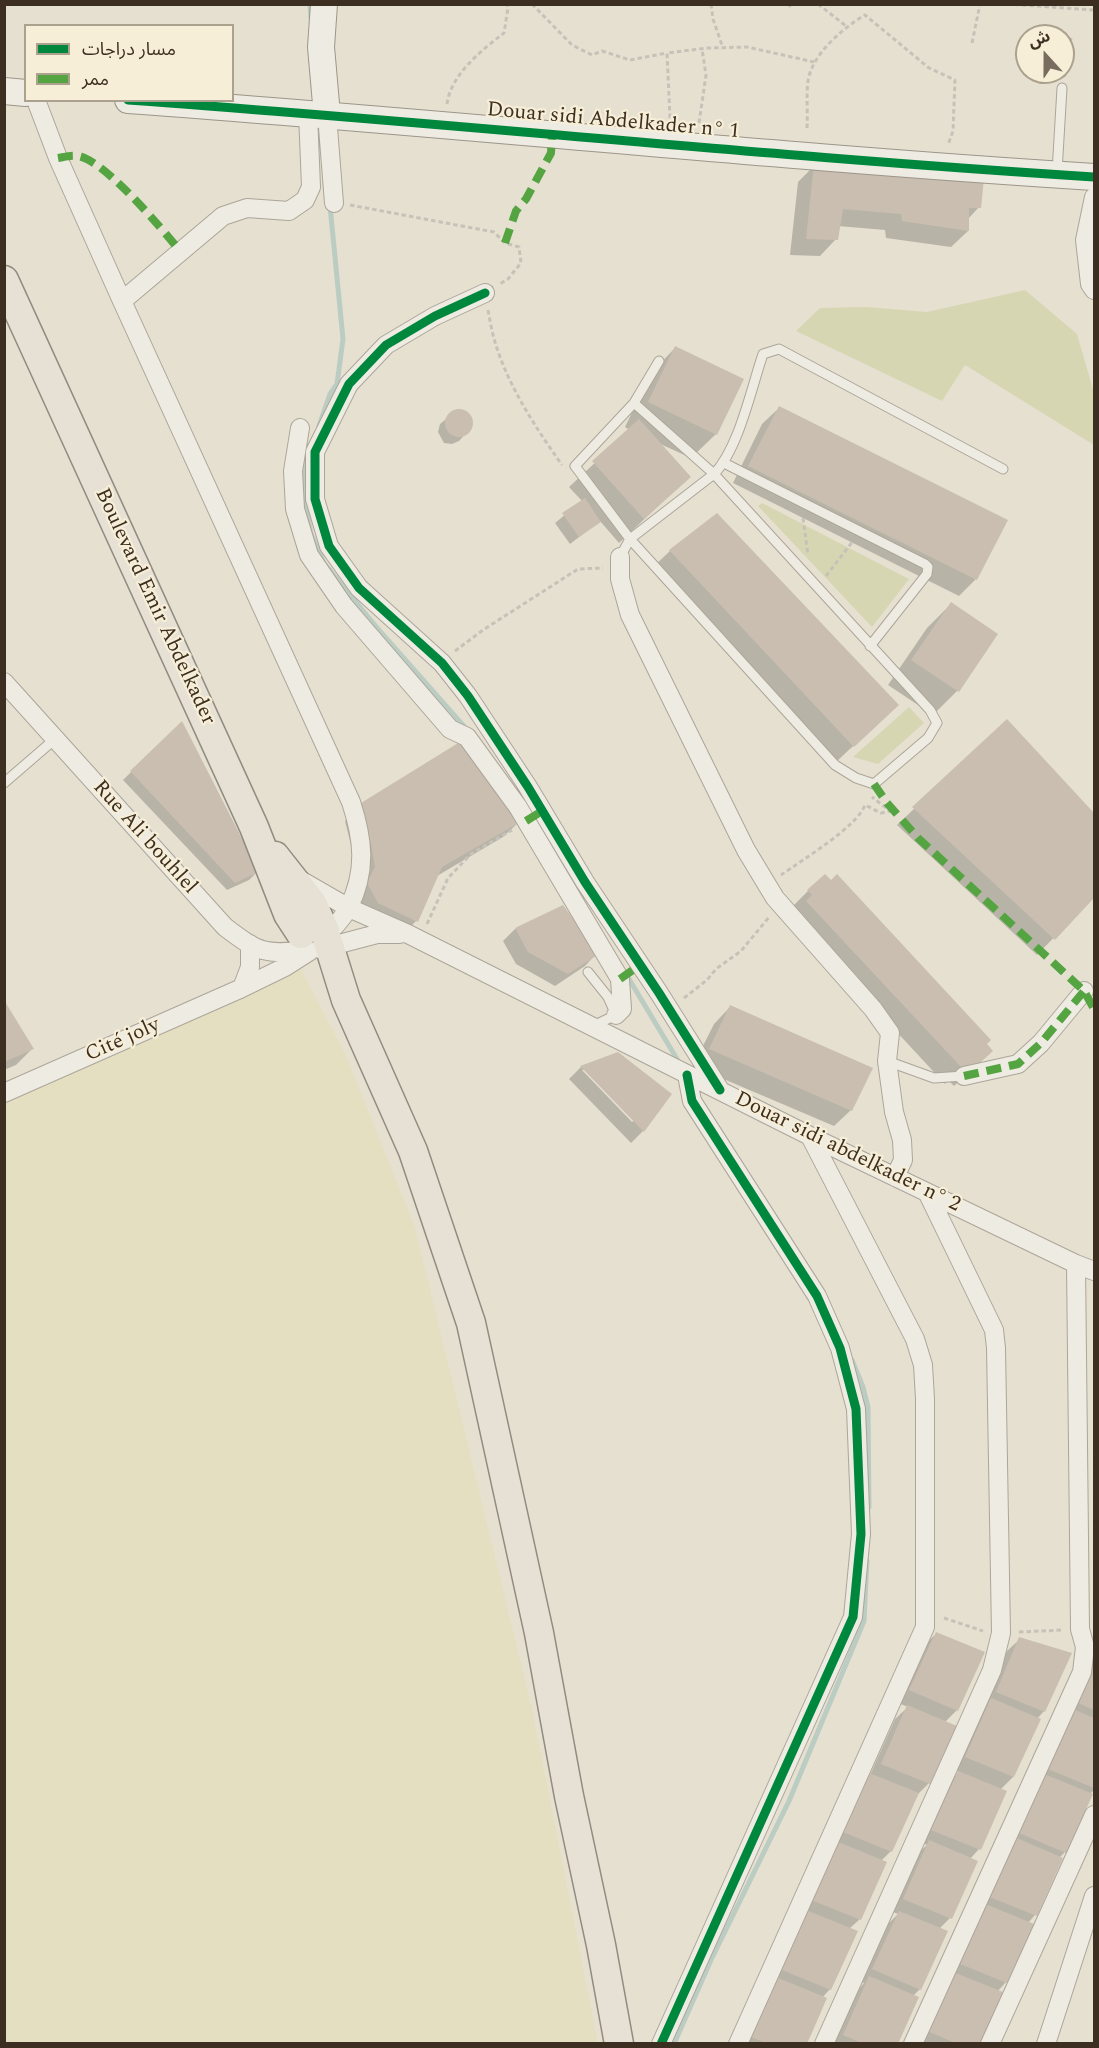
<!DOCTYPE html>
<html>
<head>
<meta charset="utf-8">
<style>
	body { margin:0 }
	#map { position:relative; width:1099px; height:2048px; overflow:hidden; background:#e6e0d1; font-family:Spectral,"Noto Sans Arabic",serif }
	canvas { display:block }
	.frame { position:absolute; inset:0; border:6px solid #3c2e20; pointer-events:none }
	.legend { position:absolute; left:24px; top:24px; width:210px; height:78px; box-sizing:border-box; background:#f7eed7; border:2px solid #aca18e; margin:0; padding:8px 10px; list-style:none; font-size:18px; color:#3c2e20 }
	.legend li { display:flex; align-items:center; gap:12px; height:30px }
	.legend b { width:30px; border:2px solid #aca18e }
	.north { position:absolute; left:1015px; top:24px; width:60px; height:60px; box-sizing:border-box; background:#f7eed7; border:2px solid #aca18e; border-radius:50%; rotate:339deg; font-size:16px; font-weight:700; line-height:24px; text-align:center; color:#3c2e20 }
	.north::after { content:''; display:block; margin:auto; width:21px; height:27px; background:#786c5e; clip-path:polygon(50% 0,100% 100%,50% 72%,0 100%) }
</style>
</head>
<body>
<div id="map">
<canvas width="1099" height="2048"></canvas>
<div class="frame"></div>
<ul class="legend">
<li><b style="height:8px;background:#00873e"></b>مسار دراجات</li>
<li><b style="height:8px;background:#54a441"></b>ممر</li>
</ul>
<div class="north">ش</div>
</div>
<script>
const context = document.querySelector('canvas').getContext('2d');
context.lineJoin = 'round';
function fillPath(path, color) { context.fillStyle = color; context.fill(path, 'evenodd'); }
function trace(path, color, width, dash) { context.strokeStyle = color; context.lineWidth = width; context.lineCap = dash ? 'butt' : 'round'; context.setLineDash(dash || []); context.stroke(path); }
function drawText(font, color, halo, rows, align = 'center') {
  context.font = font + ' Spectral,serif'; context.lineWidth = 4.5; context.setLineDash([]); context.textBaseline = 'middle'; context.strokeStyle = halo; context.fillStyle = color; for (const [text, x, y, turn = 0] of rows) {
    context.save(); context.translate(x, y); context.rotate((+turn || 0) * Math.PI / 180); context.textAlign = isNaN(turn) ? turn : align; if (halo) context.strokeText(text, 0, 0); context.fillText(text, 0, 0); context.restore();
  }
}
const farmland = new Path2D(`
	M300,967L345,1053L415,1227L533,1713L598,2043H5L4,1103Z`);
const green = new Path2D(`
	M1025,290L1077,334L1094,393V445L965,365L942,401L796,331L820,308L867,307L927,312Z
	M762,503L909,579L872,627L758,506Z
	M909,707L924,723L878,764L853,757Z`);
const shadow = new Path2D(`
	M814,166L979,207L968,219V231L951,247L886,238L885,230L838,226L836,239L820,256L790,255L798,182Z
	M675,348L716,434L691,458L658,443L689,477L619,543L600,521L570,544L555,523L582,501L569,487L630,430L625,427L651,373Z
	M779,408L976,579L959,596L733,483L762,424Z
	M456,411H464L470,417V429L459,441L452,444L444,443L438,432L440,424Z
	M717,515L880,721L836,762L653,567L670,551Z
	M951,604L996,634L957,691L933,715L888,685L927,628Z
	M1007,721L1094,815V896L1037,955L897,825Z
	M181,723L257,872L249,880L227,890L123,780Z
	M361,804L520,821L503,837L437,876L416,921L400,938L361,919L355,861L345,821Z
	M831,882L975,1067L954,1086L948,1080L945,1084L791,918L792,907L808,891Z
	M563,907L597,953L585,966L555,986L516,964L503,941L515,929Z
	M4,1003L32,1049L16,1065L4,1070Z
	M730,1007L851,1110L834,1126L693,1066L714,1024Z
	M617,1054L670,1095L643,1131L631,1143L569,1079L581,1067ZM582,1070H586L635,1120L632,1122Z
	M936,1634L957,1710L945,1722L929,1783L916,1796L891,1851L881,1861L885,1863L859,1920L849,1929L830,1989L822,1998L805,2044H743L796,1925L806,1915L800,1913L870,1775L895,1719L908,1707L898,1703L923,1646Z
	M1020,1639L1044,1711L1037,1719L1039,1720L1013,1777L1000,1790L979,1849L970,1859L950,1918L939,1929L920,1989L913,1996L896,2044H833L857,1991L864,1983L861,1982L887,1925L898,1914L891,1911L917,1854L927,1845L920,1842L946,1785L959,1772L953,1769L979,1713L987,1705L985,1704L1007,1651Z
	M1094,1654V1790L1090,1794L1065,1852L1059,1858L1061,1859L1035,1915L1028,1923L1006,1982L997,1992L978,2044H916L1090,1658Z`);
const stream = new Path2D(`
	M310,4L311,18
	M319,426L330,394L337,384L343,339L330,206
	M306,463L304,496L311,534L324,563L378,629L469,732
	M626,974L677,1059
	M852,1360L863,1387L868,1407L869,1507
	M674,2044L711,1960L789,1801L864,1621L867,1561`);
const building = new Path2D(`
	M814,164L984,178L981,208H969V231L902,221L901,214L843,209L838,240L806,239Z
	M675,346L744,379L717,435L648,402Z
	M779,406L1008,520L977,580L748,466Z
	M445 423a14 14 0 1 1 28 0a14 14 0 1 1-28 0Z
	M639,419L691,477L644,519L592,461Z
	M585,498L601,522L579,537L562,513Z
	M717,513L899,705L854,747L669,550Z
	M951,602L998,634L959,692L911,660Z
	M1007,719L1094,813V898L1055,940L912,807Z
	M182,721L259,872L235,883L130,771Z
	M463,740L522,821L442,867L418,922L378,903L367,883L375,867L371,844L361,803Z
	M825,874L831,880L837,874L991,1040L987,1044L993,1051L972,1070L966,1065L962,1068L806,901L812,895L807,890Z
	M563,905L599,954L568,974L528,952L515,928Z
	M4,1000L34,1049L4,1062Z
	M730,1005L873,1068L852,1111L709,1049Z
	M618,1052L672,1094L644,1132L580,1066Z
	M936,1632L985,1652L958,1711L909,1690Z
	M1019,1637L1072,1653L1045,1712L996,1692Z
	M1094,1661V1710L1076,1702Z
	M991,1698L1041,1719L1014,1777L965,1757Z
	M907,1705L957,1726L930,1784L881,1764Z
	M1075,1710L1094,1718V1788L1048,1769Z
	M958,1771L1007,1791L981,1850L931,1830Z
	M869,1773L919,1793L892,1852L843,1832Z
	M1044,1774L1093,1794L1066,1853L1017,1832Z
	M1014,1837L1063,1858L1037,1916L987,1896Z
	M929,1840L978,1861L952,1919L903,1899Z
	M838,1842L887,1862L861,1920L811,1900Z
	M985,1904L1034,1924L1007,1983L958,1963Z
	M808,1911L858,1931L831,1990L782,1970Z
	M899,1911L948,1931L921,1990L872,1969Z
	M953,1972L1003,1992L980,2044H958L927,2031Z
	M869,1976L919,1997L898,2044H864L843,2035Z
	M778,1978L827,1998L807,2044H768L751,2037Z`);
const path = new Path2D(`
	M532,4L572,45L592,55L602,51L630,60L667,53
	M711,4L713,19L723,48
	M818,4L846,26
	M1007,4L1094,10
	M789,7L791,4
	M972,43L980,4
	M1064,77L1071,38
	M447,104C451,74 482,50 504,33L508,8L507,4
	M670,118L667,53L707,48L747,47L814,62
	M699,123L706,75L702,49
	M807,128C808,113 806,96 808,81C812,54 843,28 865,15L929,68L955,80L953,131L948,145
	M350,205L494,232L505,243L519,247L521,263L508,279L498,285
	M488,310C490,321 492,332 495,342C508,386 536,428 562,465
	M803,518L808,555
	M826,576L853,541
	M455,651L483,630L578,569L603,568
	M781,875C802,860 857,827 865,805L881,813L890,811L872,797
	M427,924L448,878L471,854L512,830
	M684,998L707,980L716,969L741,951L770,916
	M944,1618L983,1631
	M1019,1632L1063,1630`);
const lane = new Path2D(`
	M1057,172L1062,88
	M634,403L659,361
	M724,463L925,564L928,567L927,574L870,646
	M620,557L630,539L575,466L634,403L714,474L930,710L937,723L928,738L874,784L856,778L835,765L630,539L714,474C739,448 751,389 763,354L779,349L1003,469
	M4,783L55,739
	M588,972L608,997L616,1015L593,1026
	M887,1061L934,1078L964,1076`);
const street = new Path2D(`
	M36,100L58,158L122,301L351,802C363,839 367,870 349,907C344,917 334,927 326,936
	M327,115L334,203
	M1094,197L1085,240L1090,284L1094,290
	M485,293L435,316L386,345L349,384L315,452V499L329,546L359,588L442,663L468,696L528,787L585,882L659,993L720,1090
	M122,301L223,216L247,208L289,211L305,200L311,187L308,113
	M300,428L293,471L295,509L309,555L344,606L450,729L467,737L518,807L620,979L622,1009L616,1015
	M620,557V579L630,615L746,850L775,898L873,1009L890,1033L887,1061L894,1112L902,1140L903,1160L895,1177
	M4,682L225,927C259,953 265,955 307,950
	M302,881L349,908L408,934L810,1136L1076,1264L1094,1271
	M320,949L377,934H400
	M242,988L250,967V944
	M964,1076L1018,1064L1041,1043L1084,991
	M4,1093L242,988L285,967L310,951
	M661,2044L853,1617L861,1534L856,1409L840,1348L817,1296L692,1101L687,1075
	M738,2044L925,1627V1399L923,1365L915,1339L810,1136
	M824,2044L992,1670L1001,1633L996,1348L994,1330L928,1194
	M913,2044L1082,1672L1085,1647L1080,1629L1076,1264
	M990,2044L1094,1815
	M1046,2044L1094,1896`);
const secondary = new Path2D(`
	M324,4L321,47L327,115
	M4,91L26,93
	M128,100C451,123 772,157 1094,177`);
const primary = new Path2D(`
	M4,280L254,827L288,914L301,934
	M275,856L312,903L325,931
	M327,939L346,1000L413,1151L471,1323L539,1633L569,1796L601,1945L619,2044`);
const quiet = new Path2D(`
	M58,158C64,157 71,155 77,156C103,158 162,229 180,251
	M505,243L516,211L526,199L551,153L552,135
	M874,784L887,803L918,838L1084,991L1094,1009
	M526,821L542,811
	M620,979L640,965
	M964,1076L1018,1064L1041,1043L1084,991`);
const cycleway = new Path2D(`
	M128,100C451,123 772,157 1094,177
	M485,293L435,316L386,345L349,384L315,452V499L329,546L359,588L442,663L468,696L528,787L585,882L659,993L720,1090
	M661,2044L853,1617L861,1534L856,1409L840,1348L817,1296L692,1101L687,1075`);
const streetNames = [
	["Douar sidi Abdelkader n° 1",613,122,5],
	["Boulevard Emir Abdelkader",154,607,65],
	["Rue Ali bouhlel",144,838,48],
	["Cité joly",123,1041,-24],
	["Douar sidi abdelkader n° 2",847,1153,26]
];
fillPath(farmland, '#e5dfc2');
fillPath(green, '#d6d6b3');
fillPath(shadow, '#0003');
trace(stream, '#bbccc2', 5);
fillPath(building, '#cabeb1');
trace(lane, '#aca599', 11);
trace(street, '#aca599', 20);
trace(secondary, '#9c9589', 28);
trace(primary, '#918b80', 31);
trace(path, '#c7c2b8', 3, [4.5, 3]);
trace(lane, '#eeebe2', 9);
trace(street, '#eeebe2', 18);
trace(secondary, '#eeebe2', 26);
trace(primary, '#e6e1d4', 28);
trace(quiet, '#54a441', 8, [15, 8]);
trace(cycleway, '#00873e', 9);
drawText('21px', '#3c2e20', '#f7eed7', streetNames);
</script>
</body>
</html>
